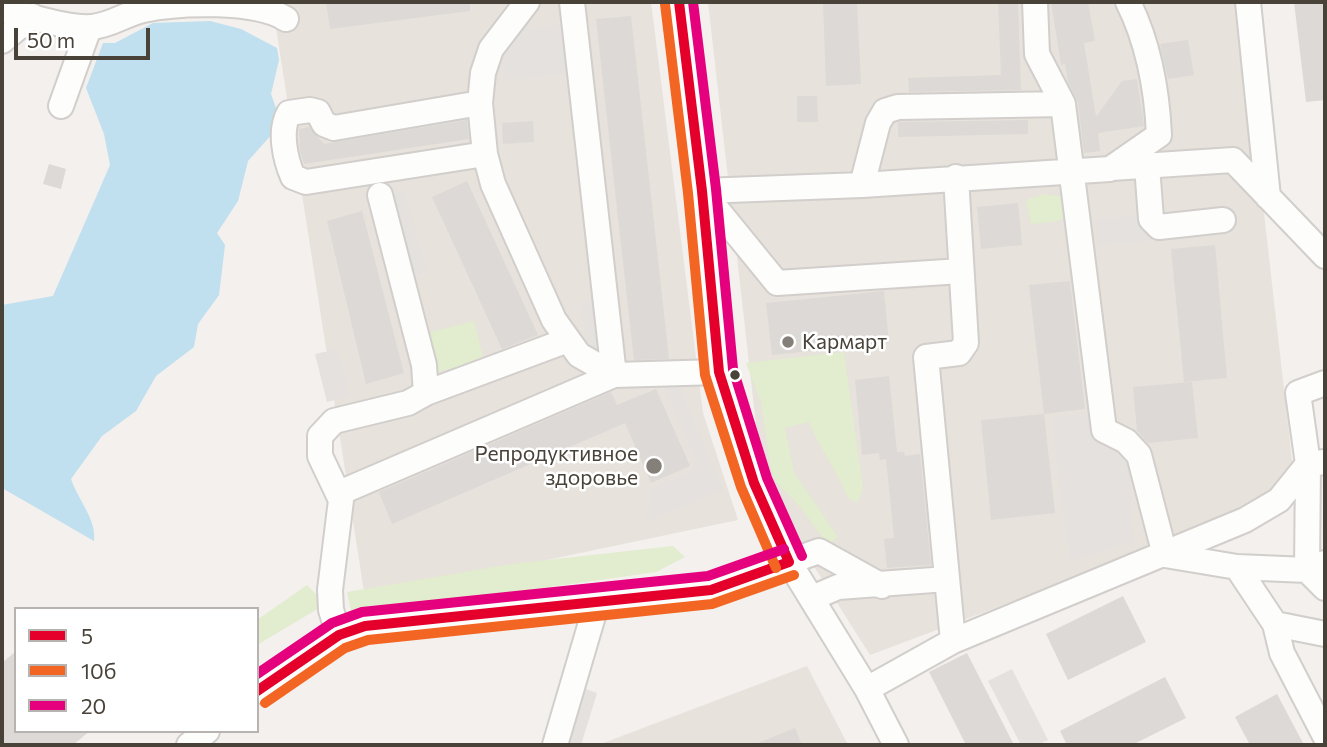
<!DOCTYPE html>
<html>
<head>
<meta charset="utf-8">
<style>
	body { margin:0 }
	#map { position:relative; width:1327px; height:747px; overflow:hidden; background:#f3f0ed; font-family:Commissioner,sans-serif }
	canvas { display:block }
	.frame { position:absolute; inset:0; border:4px solid #494239; pointer-events:none }
	.legend { position:absolute; left:14px; top:607px; width:245px; height:126px; box-sizing:border-box; background:#fff; border:2px solid #b6b3b0; margin:0; padding:9px 12px; list-style:none; font-size:21px; color:#494239 }
	.legend li { display:flex; align-items:center; gap:14px; height:35px }
	.legend b { width:35px; border:2px solid #b6b3b0 }
	.scale { position:absolute; left:14px; top:28px; width:136px; height:32px; box-sizing:border-box; border:4px solid #494239; border-top:0; padding-left:9px; font-size:21px; line-height:24px; white-space:nowrap; color:#494239; -webkit-text-stroke:5px #fff; paint-order:stroke }
</style>
</head>
<body>
<div id="map">
<canvas width="1327" height="747"></canvas>
<div class="frame"></div>
<ul class="legend">
<li><b style="height:9px;background:#e4002b"></b>5</li>
<li><b style="height:9px;background:#f26522"></b>10б</li>
<li><b style="height:9px;background:#e5007d"></b>20</li>
</ul>
<div class="scale">50 m</div>
</div>
<script>
const context = document.querySelector('canvas').getContext('2d');
context.lineJoin = 'round';
function fillPath(path, color) { context.fillStyle = color; context.fill(path, 'evenodd'); }
function trace(path, color, width, dash) { context.strokeStyle = color; context.lineWidth = width; context.lineCap = dash ? 'butt' : 'round'; context.setLineDash(dash || []); context.stroke(path); }
function drawText(font, color, halo, rows, align = 'center') {
  context.font = font + ' Commissioner,sans-serif'; context.lineWidth = 5; context.setLineDash([]); context.textBaseline = 'middle'; context.strokeStyle = halo; context.fillStyle = color; for (const [text, x, y, turn = 0] of rows) {
    context.save(); context.translate(x, y); context.rotate((+turn || 0) * Math.PI / 180); context.textAlign = isNaN(turn) ? turn : align; if (halo) context.strokeText(text, 0, 0); context.fillText(text, 0, 0); context.restore();
  }
}
const residential = new Path2D(`
	M272,2H651L703,413L738,520L365,598Z
	M708,2H1240L1296,495L870,655L763,486Z
	M807,666L848,745H598Z`);
const green = new Path2D(`
	M1045,194L1068,198L1073,213L1058,221L1031,224L1026,200Z
	M474,321L484,360L437,372L427,333Z
	M844,352L863,488L858,503L848,498C837,470 820,450 809,422L785,428L794,472L838,537L828,545L800,507L776,482L771,469L761,403L746,363Z
	M673,546L685,557L656,572L352,615L347,592L511,564Z
	M307,585L321,599L319,608L257,645V620Z`);
const parking = new Path2D(`
	M569,24L575,73L504,81L502,47L515,30Z
	M404,191L427,273L409,278L386,196Z
	M1224,207L1227,233L1098,246L1095,220Z
	M597,300L604,352L588,354L581,303Z
	M338,349L350,396L327,402L315,354Z
	M676,379L723,490L645,522L652,488L691,472L696,459L663,385Z
	M1085,413L1128,459L1133,542L1070,562L1051,417Z
	M1012,669L1048,740L1037,745H1021L988,681Z
	M580,687L597,693L581,745H562Z`);
const water = new Path2D(`
	M210,21L241,29L277,48L279,60L271,94L277,111L273,133L248,161L238,201L217,233L225,245L219,295L198,324L194,347L156,376L136,411L102,436L71,479C78,500 97,520 94,541L2,488V305L53,296L110,165L104,134L86,88L103,43H115L153,23Z`);
const building = new Path2D(`
	M326,2H470V11L330,29Z
	M823,2H857L861,84L826,86Z
	M998,2H1018L1021,90L909,92L908,78L1001,75Z
	M1051,2H1088L1095,41L1084,43L1096,117L1122,81L1137,79L1144,126L1098,133L1100,151L1084,153L1078,102L1068,82L1065,64L1061,65Z
	M1294,2H1325V100L1306,102Z
	M631,16L652,205L669,359L634,360L617,209L596,19Z
	M1188,40L1194,75L1168,79L1160,44Z
	M797,96H817L818,122H797Z
	M467,120L469,139L304,164L300,150L299,129L309,127L324,144Z
	M1028,120V134L898,137V123L900,122Z
	M533,121L534,142L503,144L502,123Z
	M49,164L66,169L61,189L43,184Z
	M467,181L538,335L502,349L432,197Z
	M1018,203L1022,245L981,249L977,207Z
	M362,211L404,373L366,384L327,221Z
	M1215,245L1227,378L1184,382L1171,249Z
	M1070,281L1085,409L1044,414L1029,285Z
	M884,291L889,343L772,355L766,303Z
	M889,376L897,452H904L905,456L920,454L931,565L887,568L884,539L894,538L886,459L880,460L879,453L862,455L855,380Z
	M1192,382L1198,438L1148,443L1137,431L1133,387Z
	M656,389L690,466L651,483L625,423L392,524L379,492L611,392L617,405Z
	M1044,414L1055,513L991,520L981,420Z
	M1123,596L1146,642L1068,680L1046,634Z
	M16,651V731H90L73,745H2V663Z
	M967,653L1014,745H966L929,672Z
	M1165,677L1186,718L1132,745H1067L1060,731Z
	M1277,694L1304,745H1250L1235,717Z
	M795,728L802,745H753Z`);
const minor = new Path2D(`
	M527,2L491,49L483,73L480,103L485,154L493,184L554,320L579,355L614,375
	M572,2L614,375
	M679,2L702,191L716,355L723,389L754,483L789,562L867,689L896,745
	M1035,2L1037,54L1063,104
	M1248,2L1268,197
	M2,10C27,15 68,29 92,27C112,25 125,14 143,10C180,2 256,0 286,19
	M2,41L32,16
	M480,103L334,128L324,124L318,112L310,110L289,113C279,130 285,159 293,177L306,182L485,154
	M61,106L89,28
	M1147,166L1151,219L1159,227L1223,220
	M1112,168L1233,160L1325,256
	M862,185L878,123L885,111L898,107L1063,104L1104,430L1126,441L1139,455L1165,555L1237,567L1275,624L1282,653L1325,736
	M702,191L862,185L1110,169L1159,135C1157,91 1148,42 1128,2
	M702,191L777,283L961,271
	M426,393L568,340
	M1325,462L1308,464L1307,570L1325,588
	M339,493L614,375L719,372
	M1237,567L1307,570L1325,563
	M812,598L838,587L947,579
	M1275,624L1325,634
	M339,635L331,610L330,590L341,500L320,456V436L334,421L408,403L426,393L424,365L380,195
	M953,641L926,357L959,353L966,343L956,177
	M867,689L953,641L1245,520L1279,500L1308,464L1298,393L1325,383
	M257,691L339,635L365,626L711,590L819,551L882,586
	M189,745L207,731
	M555,745L598,599`);
const bus1 = new Path2D(`
	M679,2L702,191L719,372L754,483L789,562
	M257,691L339,635L365,626L711,590L789,562`);
const bus2 = new Path2D(`
	M665,4L688,193L705,375L741,487L776,568
	M265,703L345,648L368,640L712,604L794,575`);
const bus3 = new Path2D(`
	M693,2L716,189L733,369L767,478L802,556
	M257,674L332,623L362,612L708,576L784,549`);
const markers = [
	[788,342,7,"#847f78"],
	[735,375,6,"#494239"],
	[654,466,9,"#847f78"]
];
const poiNames = [
	["Кармарт",802,342],
	["Репродуктивное",638,454,"right"],
	["здоровье",638,478,"right"]
];
fillPath(residential, '#e7e2db');
fillPath(green, '#e2ecce');
fillPath(parking, '#e5e1de');
fillPath(water, '#c0dfef');
fillPath(building, '#ddd9d6');
trace(minor, '#d1cecb', 28);
trace(minor, '#fdfdfc', 24);
trace(bus1, '#e4002b', 10);
trace(bus2, '#f26522', 10);
trace(bus3, '#e5007d', 10);
for (const [x, y, r, color] of markers) { const dot = new Path2D(); dot.arc(x, y, r, 0, 2 * Math.PI); context.fillStyle = color; context.fill(dot); trace(dot, '#fff', 2.5); }
drawText('21px', '#494239', '#fff', poiNames, 'left');
</script>
</body>
</html>
